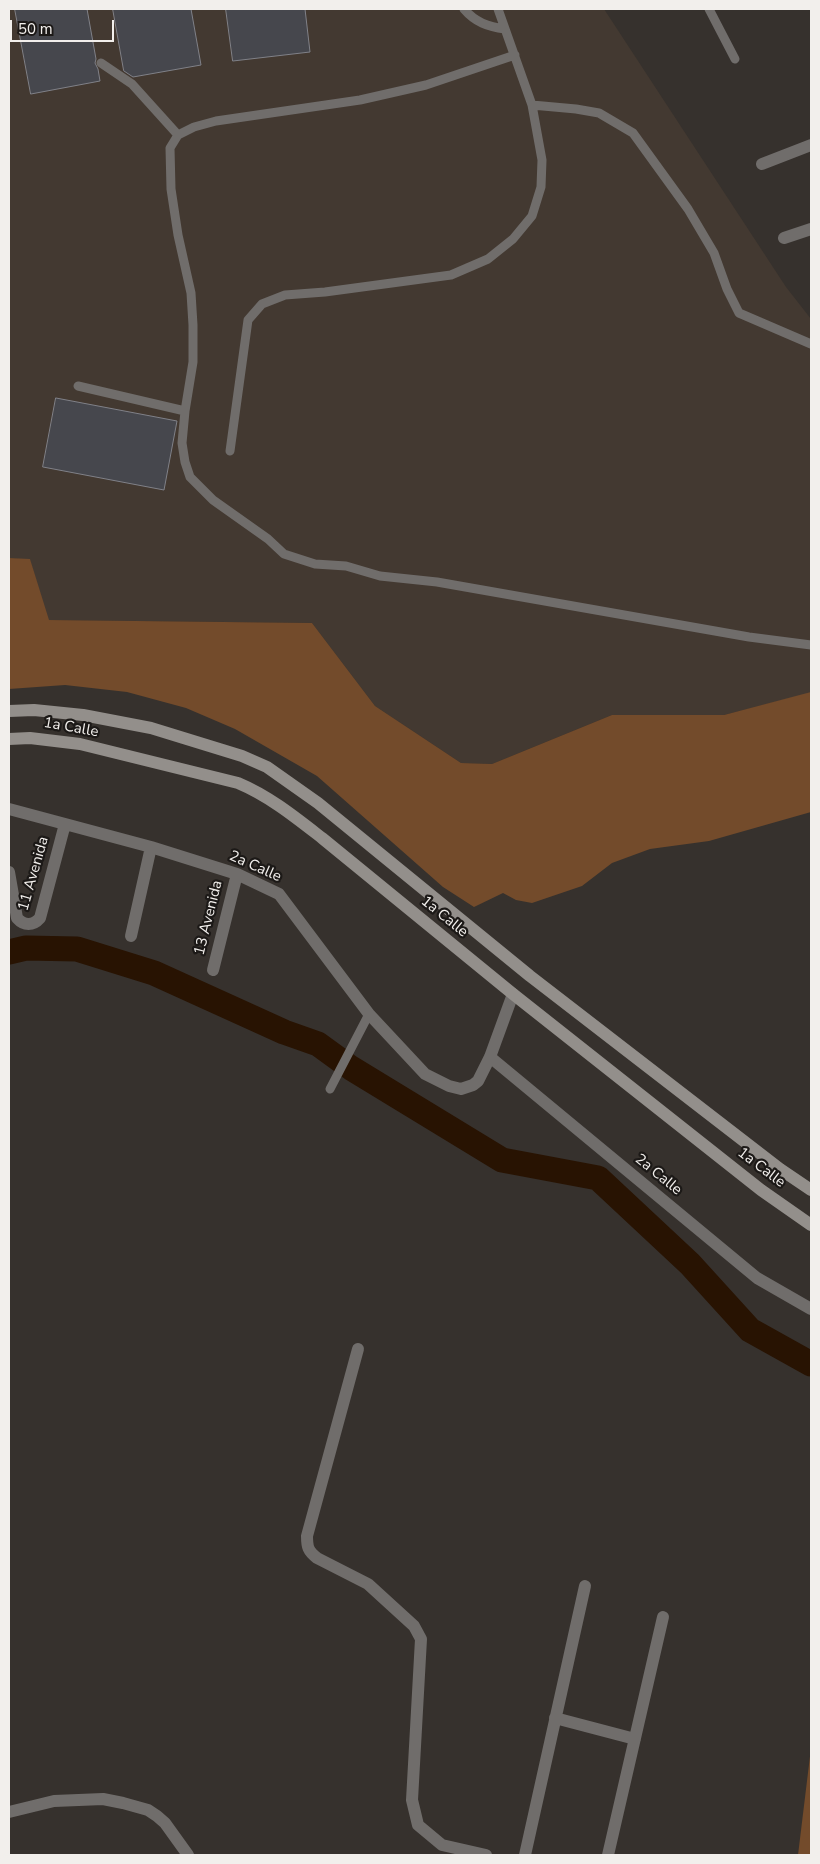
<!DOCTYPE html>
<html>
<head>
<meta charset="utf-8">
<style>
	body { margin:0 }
	#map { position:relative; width:820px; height:1864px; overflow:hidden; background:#36312d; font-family:"Nunito Sans",sans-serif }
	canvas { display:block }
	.frame { position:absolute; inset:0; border:10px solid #f2efec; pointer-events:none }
	.scale { position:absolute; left:10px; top:20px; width:104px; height:22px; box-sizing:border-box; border:2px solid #f2efec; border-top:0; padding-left:6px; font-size:15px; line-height:18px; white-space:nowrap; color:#f2efec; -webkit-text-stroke:4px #1c1917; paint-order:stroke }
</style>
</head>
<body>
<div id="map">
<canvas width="820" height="1864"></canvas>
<div class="frame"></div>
<div class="scale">50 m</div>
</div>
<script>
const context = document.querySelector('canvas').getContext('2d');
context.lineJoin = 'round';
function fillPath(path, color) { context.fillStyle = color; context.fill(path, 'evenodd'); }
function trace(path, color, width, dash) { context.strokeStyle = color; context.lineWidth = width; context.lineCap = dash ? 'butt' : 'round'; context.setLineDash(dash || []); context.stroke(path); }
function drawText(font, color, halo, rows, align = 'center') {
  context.font = font + ' "Nunito Sans",sans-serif'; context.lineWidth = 4.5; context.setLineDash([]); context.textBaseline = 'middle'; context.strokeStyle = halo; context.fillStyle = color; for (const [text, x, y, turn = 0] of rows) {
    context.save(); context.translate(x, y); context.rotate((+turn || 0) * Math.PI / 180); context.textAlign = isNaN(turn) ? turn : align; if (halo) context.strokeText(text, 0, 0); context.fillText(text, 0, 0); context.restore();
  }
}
const built = new Path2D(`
	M9,9H604L786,287L811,319V693L724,715H612L492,764L461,763L375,706L312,623L48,620L30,560L9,558Z`);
const green = new Path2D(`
	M9,558L30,559L49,620L312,623L375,706L461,763L492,764L612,715H724L811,692V812L709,841L650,849L612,863L582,886L532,903L516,900L503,893L474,907L443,887L317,776L235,729L186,708L127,692L65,685L9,689Z
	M811,1748V1855H798Z`);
const river = new Path2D(`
	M9,952L26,948L77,949L154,973L284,1032L318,1044L351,1068L502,1160L598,1178L690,1264L750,1330L811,1364`);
const building = new Path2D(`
	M15,9H87L96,59L95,63L98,69L100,81L31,94Z
	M113,9H191L201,65L133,77L124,71Z
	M226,9H305L310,52L233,61Z
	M56,398L177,421L164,490L43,467Z`);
const lane = new Path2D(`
	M464,9C475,22 488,27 505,29
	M709,9L735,59
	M515,55L426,85L360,100L216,121L194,127L178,135L170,148L171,189L178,235L191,293L193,325V362L185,411L182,443L185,462L190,477L213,500L268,539L284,554L315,564L346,566L380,576L437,582L749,637L811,645
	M101,63L132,84L178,135
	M532,105L576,109L599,113L633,133L688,209L714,253L727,289L739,313L811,344
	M78,386L185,411
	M230,451L248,320L262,304L285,295L325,292L451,275L488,259L513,239L532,216L541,187L542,160L532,105L498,9
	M330,1089L369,1014`);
const street = new Path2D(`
	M762,164L811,145
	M784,238L811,229
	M9,809L151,847L237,874L279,894L369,1014L425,1074L449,1086L461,1089L473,1085L478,1081L490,1057L513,994
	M9,872L17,918C24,926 33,926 40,918L65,824
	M131,936L151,847
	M213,970L237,874
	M490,1057L757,1278L811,1309
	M358,1349L307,1536C307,1547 308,1551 317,1558L368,1584L414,1626L421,1639L412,1800L418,1825L442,1845L486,1855
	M555,1718L635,1739
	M9,1812L54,1801L103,1799L123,1803L148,1810L157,1816L165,1823L188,1855
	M525,1855L585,1586
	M608,1855L663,1617`);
const secondary = new Path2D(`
	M9,711L34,710L83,715L151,728L242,756L267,767L318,803L530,976L780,1169L811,1190
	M9,739L30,738L80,744L238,783C269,796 295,817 322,838L513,994L761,1190L811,1225`);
const streetNames = [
	["1a Calle",71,728,10],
	["2a Calle",255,867,24],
	["11 Avenida",34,874,-74],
	["1a Calle",444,917,39],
	["13 Avenida",209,918,-76],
	["1a Calle",761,1168,37],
	["2a Calle",658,1175,39]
];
fillPath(built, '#433931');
fillPath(green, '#734b2b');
trace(river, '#281302', 25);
fillPath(building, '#46474d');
trace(building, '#808188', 1);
trace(lane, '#706d6b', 9);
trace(street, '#706d6b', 12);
trace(secondary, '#938f8b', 12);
drawText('15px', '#f2efec', '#1c1917', streetNames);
</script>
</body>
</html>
